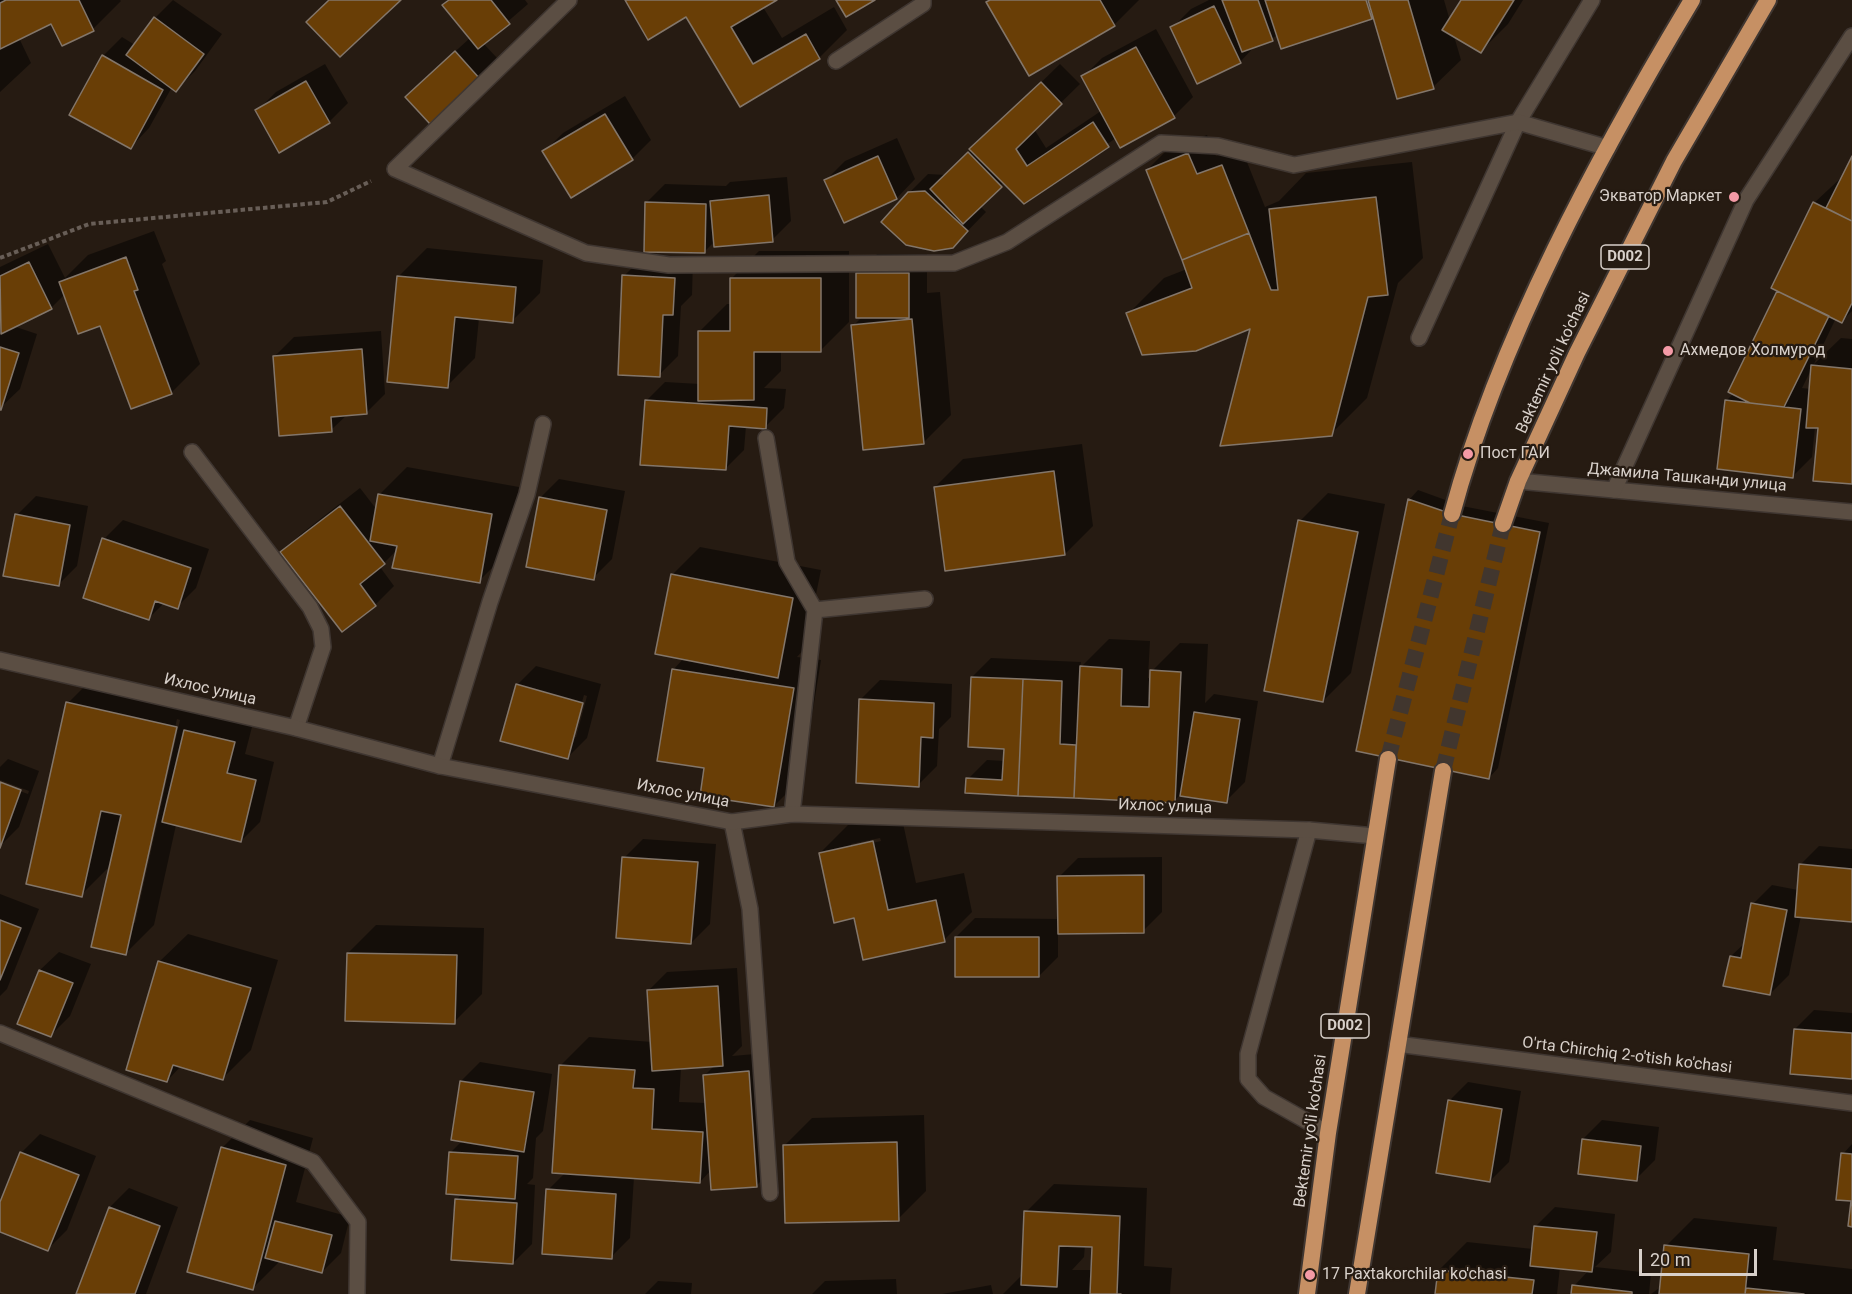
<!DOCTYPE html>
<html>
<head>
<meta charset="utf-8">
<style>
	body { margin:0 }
	#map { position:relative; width:1852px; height:1294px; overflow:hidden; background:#261b12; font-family:Roboto,sans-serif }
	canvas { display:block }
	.scale { position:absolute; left:1639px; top:1249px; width:118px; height:27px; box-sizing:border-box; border:3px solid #d8d0ca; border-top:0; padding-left:8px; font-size:18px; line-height:21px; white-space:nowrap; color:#d8d0ca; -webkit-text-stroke:4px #261b12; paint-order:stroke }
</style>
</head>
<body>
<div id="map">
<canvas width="1852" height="1294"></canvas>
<div class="scale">20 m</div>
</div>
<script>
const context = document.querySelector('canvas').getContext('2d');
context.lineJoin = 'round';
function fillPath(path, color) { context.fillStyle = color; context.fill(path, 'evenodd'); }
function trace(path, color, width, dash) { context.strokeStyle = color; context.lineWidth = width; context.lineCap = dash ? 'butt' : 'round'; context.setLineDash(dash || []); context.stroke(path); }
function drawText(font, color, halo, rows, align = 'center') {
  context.font = font + ' Roboto,sans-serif'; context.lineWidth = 4.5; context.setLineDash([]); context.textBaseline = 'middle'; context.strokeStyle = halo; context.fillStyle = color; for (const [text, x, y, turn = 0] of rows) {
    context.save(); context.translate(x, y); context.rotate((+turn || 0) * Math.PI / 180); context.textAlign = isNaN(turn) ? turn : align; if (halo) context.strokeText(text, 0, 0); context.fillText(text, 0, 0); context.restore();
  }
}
const shadow = new Path2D(`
	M0,0H120L121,1L93,29L52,22L19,38L31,63L0,92Z
	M173,0L222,34L195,71L176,90L172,87L149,128L131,147L103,56L122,37L135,45L155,18Z
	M450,0H525L528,4L483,43L498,59L479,77L426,78L470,38Z
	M627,0H774L763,7L782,38L834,7L847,30L819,58L740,105L687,15Z
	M991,0H1139L1114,25Z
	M1209,0H1444L1450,21L1463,0H1523L1508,24L1480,52L1454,36L1461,60L1433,87L1374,15L1278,34L1272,39L1256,45L1240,62L1172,28L1191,9Z
	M1156,29L1193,97L1174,116L1116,138L1024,202L1004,182L980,206L986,212L952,247L909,193L928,174L946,175L1060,64L1080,84L1034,129L1046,148L1101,111L1083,77L1102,58Z
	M325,64L348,103L329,122L257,111L276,92Z
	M625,96L651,140L632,159L571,196L544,152L563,133Z
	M1207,135L1216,156L1241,147L1265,207L1279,201L1306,173L1412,162L1423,258L1398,283L1367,398L1331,434L1252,326L1128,314L1164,278L1187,269L1147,170L1166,151Z
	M897,138L915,179L897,198L844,221L826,180L845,161Z
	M1852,159V311L1842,321L1836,318L1814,364L1841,338L1852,339V483L1820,427H1815L1812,457L1793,476L1726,401L1734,393L1730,391L1779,291L1814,203L1844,175ZM1813,366L1811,389L1802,388Z
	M787,177L791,221L772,240L715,241L704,252L646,203L665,184L726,186L730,182Z
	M154,231L166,261L162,264L200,364L172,392L132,407L100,324L65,294L51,308L13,326L37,334L20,389L0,408V267L48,244L65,278L88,255Z
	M427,248L543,260L540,293L512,321L479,318L475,358L447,386L399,276Z
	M759,251H849V322L821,350H781V371L764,388L786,389L784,408L765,427L746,426L744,450L725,469L646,401L665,382L700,384L699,332L727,304H731V279Z
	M877,254H927V293L940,292L951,415L923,443L853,326L863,316L858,273Z
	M643,257L693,259L692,295L681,306L678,356L659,375L624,276Z
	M381,331L385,394L366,413L348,414L331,430L275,356L294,337Z
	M1082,444L1093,526L1065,554L935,487L963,459Z
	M407,467L519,487L507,553L479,581L397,550L380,567L394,586L375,605L282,552L301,534L360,488L377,510L379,495Z
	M559,479L625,491L612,559L593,578L540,498Z
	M1418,490L1462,506L1549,523L1498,768L1489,778L1409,500Z
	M1328,493L1385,504L1351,673L1323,701L1300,521Z
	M36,496L88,506L77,566L58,585L17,515Z
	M123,520L209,549L196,588L177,607L164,603L149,618L104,539Z
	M700,547L821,570L805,648L797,657L821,660L802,778L774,806L673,670L684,658L672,575Z
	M1109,639L1150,641L1148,678H1151L1152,671L1180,643L1208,644L1205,703L1214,694L1258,701L1245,782L1226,801L1181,794L1174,801L967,792L968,779L987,760L1005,761V748L972,677L991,658L1081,662L1080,668Z
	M536,666L601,684L587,738L568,757L517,685ZM584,695L587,696L576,737H572Z
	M96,675L204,699L200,716L205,711L253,723L245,754L274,762L260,822L241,841L176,825L154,925L126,953L111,865L81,895L68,703ZM177,719L180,720L135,923H132Z
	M880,680L952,684L951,717L939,729L937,766L918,785L861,699Z
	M8,759L39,771L19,827L0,846V784L28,794L29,791L0,780V767Z
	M901,814L916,883L964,873L972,912L944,940L855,916L820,853L848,825ZM880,838L881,841L851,848V844Z
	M643,839L716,844L710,924L691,943L624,858Z
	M1819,846L1852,849V921L1801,916L1789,975L1770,994L1731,956L1746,942L1753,904L1772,885L1798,890L1800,865Z
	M1162,857V912L1143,931L1058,932V957L1039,976L956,937L975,918L1060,919L1059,877L1078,858Z
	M0,894L39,909L7,989L0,996Z
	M376,925L484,928L482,994L454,1022L348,953Z
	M188,934L278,960L251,1050L223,1078L181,1066L167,1081L160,961Z
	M59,952L91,964L70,1016L51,1035L40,970Z
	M737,968L742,1046L732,1056L767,1053L775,1167L756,1186L711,1170L700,1182L634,1177L630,1238L611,1257L548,1190L565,1173L561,1065L589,1037L652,1042L648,991L667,972ZM714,1066L705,1075L707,1103L679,1102L681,1068Z
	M1814,1010L1852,1013V1078L1795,1029Z
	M480,1062L552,1074L543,1131L536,1138L533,1178L527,1184L535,1185L532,1244L513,1263L456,1200L463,1193L450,1153L462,1141L461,1081Z
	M1468,1082L1521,1091L1509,1162L1490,1181L1449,1101Z
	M924,1115L926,1191L898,1219L784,1146L812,1118Z
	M250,1120L313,1138L296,1202L350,1217L341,1253L322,1272L280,1261L253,1288L222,1148Z
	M1602,1120L1659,1127L1655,1160L1636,1179L1583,1139Z
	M40,1134L96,1156L67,1230L48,1249L0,1231V1206L21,1153Z
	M1852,1144V1200L1843,1154Z
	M1054,1184L1147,1188L1144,1266L1172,1268L1170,1294H1003L1023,1274L1026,1212ZM1085,1245H1093L1092,1270H1072L1084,1257Z
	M129,1188L178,1207L146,1294H77L110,1207Z
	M1555,1207L1615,1214L1611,1252L1595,1267L1651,1273L1649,1294H1573L1574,1286L1589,1270L1560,1267L1557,1294H1437L1439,1270L1467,1242L1533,1249L1536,1226Z
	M1694,1218L1777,1227L1773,1260L1852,1269V1294H1651L1662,1286L1666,1246Z
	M896,1279L897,1294H812L825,1281Z
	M658,1281L692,1283L691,1294H645Z
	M991,1285L993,1294H942Z`);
const building = new Path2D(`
	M6,0H79L94,31L62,46L51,24L0,49V3Z
	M329,0H401L340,57L306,22Z
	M449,0H491L510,24L478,49L442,5Z
	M625,0H777L731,27L753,64L806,34L820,59L740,107L686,17L648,40Z
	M836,0H875L846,17Z
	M990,0H1100L1115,26L1029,76L986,2Z
	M1222,0H1258L1273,41L1242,52Z
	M1265,0H1366L1372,19L1281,49Z
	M1368,0H1408L1434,89L1397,99Z
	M1461,0H1514L1481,53L1442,30Z
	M1214,6L1241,63L1197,84L1170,27Z
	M154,17L204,54L176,92L126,55Z
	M1136,47L1175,118L1120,148L1081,76Z
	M455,51L480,79L430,124L405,97Z
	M102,55L163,90L131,149L69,115Z
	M306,81L330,123L279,153L255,110Z
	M1041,82L1062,104L1016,149L1027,166L1093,122L1109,147L1024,204L969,149Z
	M605,114L633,160L571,198L542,151Z
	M968,152L1002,187L963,224L930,189Z
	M1188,153L1197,174L1222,165L1249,233L1182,260L1146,170Z
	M878,156L897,199L844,223L824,180Z
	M1852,156V221L1826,208Z
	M925,191L968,231L953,248L934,251L906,245L881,222L908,192Z
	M769,195L773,242L714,247L710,201Z
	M1376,197L1388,295L1368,297L1332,436L1220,446L1250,329L1196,351L1142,355L1126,313L1192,288L1182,260L1249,233L1271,290H1278L1269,209Z
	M645,202L706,204L705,253L644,252Z
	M1813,202L1852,221V303L1842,323L1771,288Z
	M126,257L138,290L134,291L172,394L131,409L100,326L78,334L59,282Z
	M29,262L52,309L1,334L0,276Z
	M856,273H909V318H856Z
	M622,275L675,278L673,315H663L660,377L618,375Z
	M397,276L516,287L513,323L455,317L448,388L387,382Z
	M730,278H821V352H754V400L698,401V331H730Z
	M1777,291L1829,316L1784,407L1750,403L1728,392Z
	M912,319L924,444L863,450L851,325Z
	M0,347L19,353L1,410H0Z
	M362,349L367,414L331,417L332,432L279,436L273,356Z
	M1811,365L1852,369V484L1813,481L1818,428H1806Z
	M645,400L767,408L766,429L729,426L726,470L640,465Z
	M1725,400L1801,409L1793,478L1717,469Z
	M1054,471L1065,555L945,571L934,487Z
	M378,494L492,514L480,583L392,568L397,546L370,541Z
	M539,497L607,510L594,580L526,567Z
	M1408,499L1452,514L1540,532L1489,779L1356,751Z
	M340,506L385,564L360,584L376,606L342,632L280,552Z
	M15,514L70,525L59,586L3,576Z
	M1298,520L1358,532L1323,702L1264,691Z
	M102,538L191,568L178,609L155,601L149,620L83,598Z
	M671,574L793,598L778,678L655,654Z
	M1080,666L1122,669L1121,706L1149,707L1150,670L1181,672L1175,803L1074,798Z
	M672,669L794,688L774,807L700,796L704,768L657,761Z
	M971,677L1023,679L1018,796L965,793L966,778L1002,780L1004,749L968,747Z
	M1023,679L1062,681L1060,744L1076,745L1074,798L1018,796Z
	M516,684L583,703L568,759L500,741Z
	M859,699L934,703L933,738L921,737L919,787L856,783Z
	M66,702L177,727L126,955L91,947L121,815L101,811L82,897L26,884Z
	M1194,712L1240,719L1227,803L1180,796Z
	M184,730L235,742L227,773L256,780L241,842L162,822Z
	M0,782L21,790L0,848Z
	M873,841L888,910L936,900L945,942L863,960L854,918L834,923L819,853Z
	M622,857L698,862L691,944L616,938Z
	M1799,864L1852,869V922L1795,917Z
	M1144,875V933L1058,934L1057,876Z
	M1751,903L1787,910L1770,995L1723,986L1730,956L1741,958Z
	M0,920L21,928L0,980Z
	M955,937H1039V977H955Z
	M347,953L457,955L455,1024L345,1021Z
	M158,961L251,988L223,1080L173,1065L167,1082L126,1070Z
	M39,970L73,983L51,1037L17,1024Z
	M718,986L723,1066L652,1071L647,990Z
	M1794,1029L1852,1033V1079L1790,1074Z
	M559,1065L635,1070L633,1088L654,1089L652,1129L703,1132L700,1183L552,1173Z
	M749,1071L757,1187L711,1190L703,1075Z
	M460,1081L534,1092L524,1152L451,1140Z
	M1448,1100L1502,1109L1490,1182L1436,1173Z
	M1582,1139L1641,1146L1637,1181L1578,1174Z
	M897,1142L899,1221L785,1223L783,1145Z
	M221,1147L286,1165L253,1290L187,1272Z
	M20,1152L79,1175L48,1251L0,1232V1202Z
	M449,1152L518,1156L515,1199L446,1194Z
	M1841,1153L1852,1154V1227L1848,1226L1851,1201L1836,1200Z
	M546,1189L616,1194L612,1259L542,1254Z
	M455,1199L517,1203L513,1264L451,1260Z
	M109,1207L160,1226L135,1294H76Z
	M1024,1211L1120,1216L1117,1294H1121H1090L1092,1247L1059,1246L1057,1287L1021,1285Z
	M275,1221L332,1235L322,1273L265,1258Z
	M1534,1226L1597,1232L1592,1272L1530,1266Z
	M1664,1245L1749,1254L1745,1294H1659Z
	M1438,1270L1534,1280L1532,1294H1435Z
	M1572,1285L1632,1292V1294H1571Z
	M1746,1288L1804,1294H1745Z`);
const trunkTunnel = new Path2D(`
	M1388,759L1452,514
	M1443,771L1503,524`);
const path = new Path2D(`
	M0,258L89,224L327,202L371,181`);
const service = new Path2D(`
	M1419,338L1518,122L1592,0
	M766,438L787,562L815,610L792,814
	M192,452L310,607L321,629L323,647L296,728
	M815,610L925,599
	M440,766L490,602L527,494L543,424
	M732,822L750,909L770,1193
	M1309,830L1248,1054V1079L1264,1097L1328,1133`);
const minor = new Path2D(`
	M569,0L395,169L586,253L669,265L954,263L1007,242L1161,143L1218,146L1294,165L1518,122L1608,148
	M836,61L923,4V0
	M1614,490L1852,512
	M0,660L296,728L440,766L732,822L792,814L1309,830L1375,836
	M0,1033L313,1162L358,1222L357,1294
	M1397,1044L1852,1103`);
const tertiary = new Path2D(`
	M1518,481L1614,490L1746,200L1852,36`);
const trunk = new Path2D(`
	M1452,514C1499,339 1599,155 1692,0
	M1503,524L1518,481L1577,353L1674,161L1768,0
	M1307,1294L1328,1133L1388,759
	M1357,1294L1443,771`);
const markers = [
	[1734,197,6,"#f49aa6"],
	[1668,351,6,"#f49aa6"],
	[1468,454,6,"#f49aa6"],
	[1310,1275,6,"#f49aa6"]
];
const shields = [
	[1625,257,48],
	[1345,1026,48]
];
const shieldNames = [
	["D002",1625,257],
	["D002",1345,1026]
];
const poiNames = [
	["Экватор Маркет",1722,197,"right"],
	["Ахмедов Холмурод",1680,351],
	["Пост ГАИ",1480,454],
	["17 Paxtakorchilar ko'chasi",1322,1275]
];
const streetNames = [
	["Bektemir yo'li ko'chasi",1554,363,-65],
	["Джамила Ташканди улица",1687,478,5],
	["Ихлос улица",210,690,13],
	["Ихлос улица",683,794,11],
	["Ихлос улица",1165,807,2],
	["O'rta Chirchiq 2-o'tish ko'chasi",1627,1056,7],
	["Bektemir yo'li ko'chasi",1311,1131,-82]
];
fillPath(shadow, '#0007');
fillPath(building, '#693e06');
trace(building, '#83766a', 1.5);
trace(trunkTunnel, '#41362e', 16, [16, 8]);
trace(service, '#3f3631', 18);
trace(minor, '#3f3631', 18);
trace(tertiary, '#3f3631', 18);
trace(trunk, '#3f3631', 20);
trace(path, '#685e57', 4, [4.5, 3]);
trace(service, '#5b4e43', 15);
trace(minor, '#5b4e43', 15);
trace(tertiary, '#5b4e43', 15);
trace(trunk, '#c69064', 16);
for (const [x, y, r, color] of markers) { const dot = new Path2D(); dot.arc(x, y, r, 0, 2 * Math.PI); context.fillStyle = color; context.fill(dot); trace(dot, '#261b12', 2); }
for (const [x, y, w] of shields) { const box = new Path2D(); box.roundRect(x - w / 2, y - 12, w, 24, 4.5); context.fillStyle = '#261b12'; context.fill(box); trace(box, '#d8d0ca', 1.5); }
drawText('bold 15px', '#d8d0ca', null, shieldNames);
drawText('16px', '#d8d0ca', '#261b12', poiNames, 'left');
drawText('16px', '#d8d0ca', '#261b12', streetNames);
</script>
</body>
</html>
